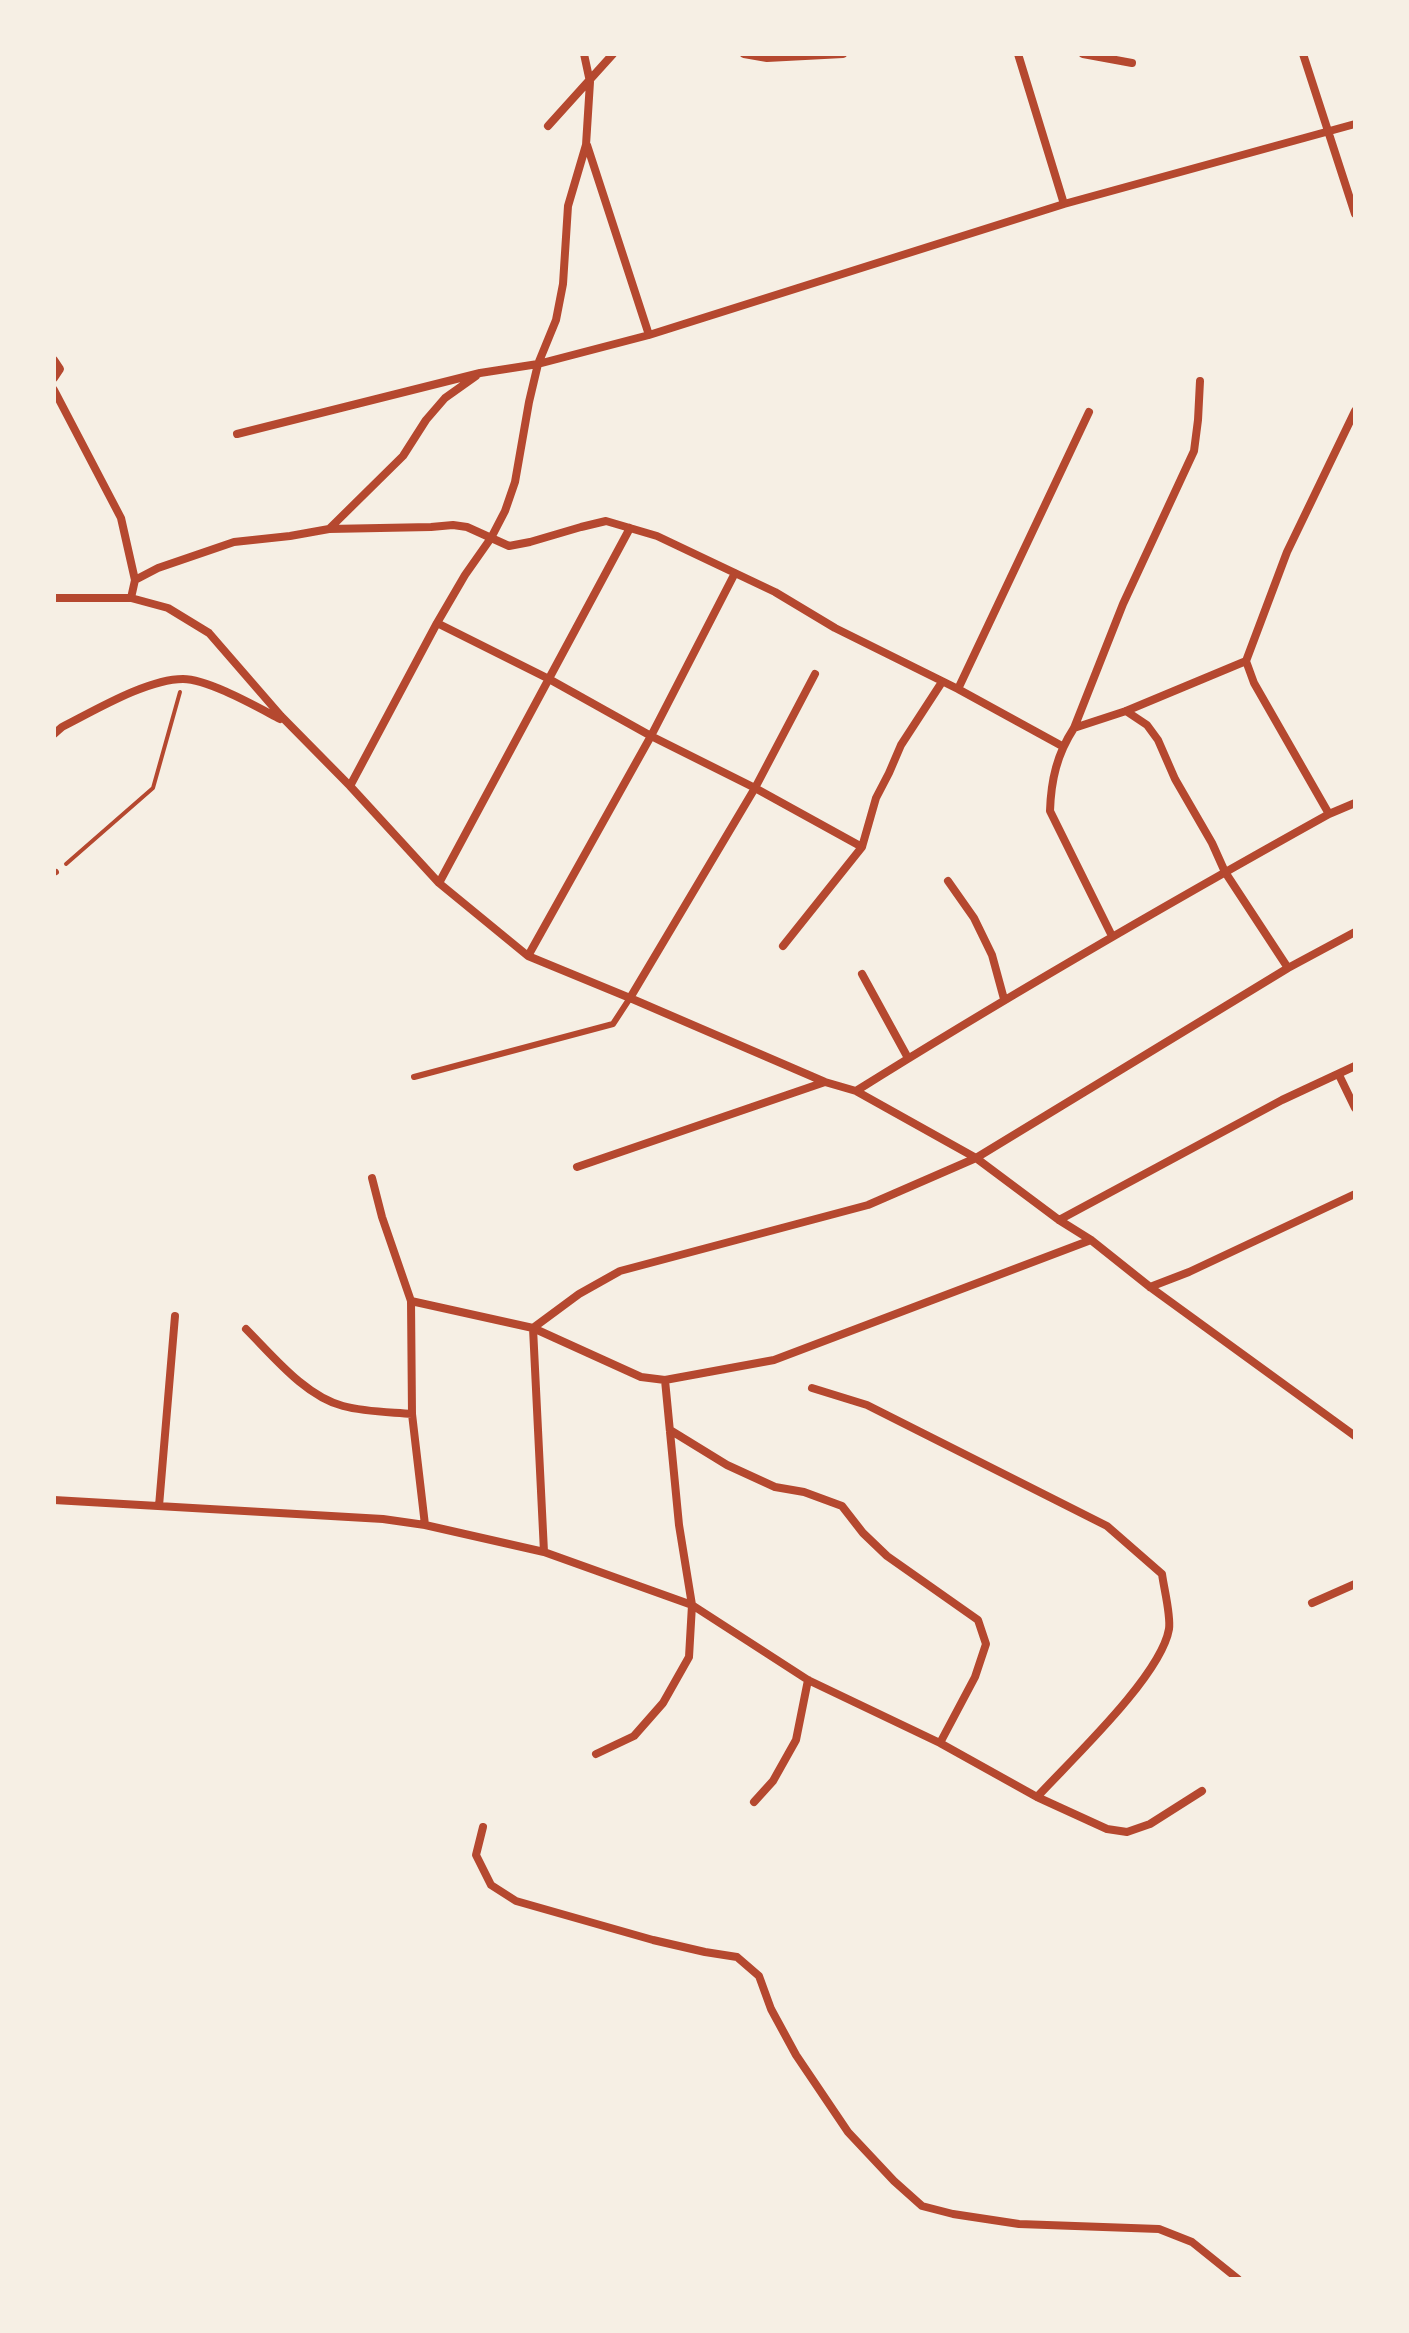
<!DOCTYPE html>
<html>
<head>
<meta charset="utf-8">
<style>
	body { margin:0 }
	#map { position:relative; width:1409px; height:2333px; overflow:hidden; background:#f6efe4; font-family:"Fira Sans",sans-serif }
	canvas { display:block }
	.frame { position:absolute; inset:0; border:56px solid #f6efe4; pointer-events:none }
</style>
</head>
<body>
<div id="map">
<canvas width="1409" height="2333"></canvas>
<div class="frame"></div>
</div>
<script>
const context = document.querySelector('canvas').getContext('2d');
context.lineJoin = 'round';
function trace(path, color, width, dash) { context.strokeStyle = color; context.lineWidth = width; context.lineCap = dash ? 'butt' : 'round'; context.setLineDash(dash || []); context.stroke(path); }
const path = new Path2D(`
	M66,864L153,788L180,692`);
const service = new Path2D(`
	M54,873L56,872
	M414,1077L613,1024L630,998`);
const minor = new Path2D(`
	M744,54L767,58L843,54
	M1018,54L1064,204
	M1083,54L1132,63
	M1303,54L1355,214
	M548,126L613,54
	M587,145L649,335
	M54,360L60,369L54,378
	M54,390L121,518L135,580L131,598
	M237,434L480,373L538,364L649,335L1064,204L1355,124
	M329,529L431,527L453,525L467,527L509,546L530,542L581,527L606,521L657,536L775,592L835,628L958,689L1062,746
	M135,580L158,568L234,542L290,536L329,529L403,456L426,420L445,398L476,376
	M54,598H131L168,608L209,633L281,716L350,786L439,883L528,956L630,998L825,1082L856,1091L976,1158L1059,1220L1091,1240L1150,1287L1355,1436
	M437,623L549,679L651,736L755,788L862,847
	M958,689L1089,412
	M1126,711L1147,725L1158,740L1175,779L1212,843L1225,872L1288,968
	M1074,728L1126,711L1246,661
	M54,734L62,727C94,711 147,679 183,679C208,679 257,707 280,719
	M350,786L437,623L465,575L491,538L505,511L515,482L529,402L538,364L556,320L563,284L568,206L586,145L590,82L584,54
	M1329,814L1254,683L1246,661L1287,552L1355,411
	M948,881L974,918L992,955L1004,999
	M439,883L630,528
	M1112,936L1050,811C1051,780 1057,754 1074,728L1123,604L1194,451L1198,420L1200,381
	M783,946L862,847L876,798L889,773L901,745L942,682
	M528,956L651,736L735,573
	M862,974L908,1058
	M630,998L755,788L815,674
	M1339,1075L1355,1108
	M856,1091C1011,994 1169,903 1329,814L1355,803
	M577,1167L825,1082
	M372,1178L382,1217L411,1301L412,1414L425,1525
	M1059,1220L1282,1100L1355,1066
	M1150,1287L1189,1272L1355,1194
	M411,1301L533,1328L641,1377L665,1380L774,1360L1091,1240
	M246,1329C273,1356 305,1396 343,1406C365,1412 389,1412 412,1414
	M812,1388L867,1405L1107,1526L1162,1574C1164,1589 1171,1615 1169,1629C1161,1676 1071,1760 1037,1797
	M670,1430L727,1465L775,1487L804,1492L842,1506L863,1533L887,1556L978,1620L986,1644L975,1677L940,1743
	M54,1500L383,1519L425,1525L544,1552L692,1605L808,1680L940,1743L1037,1797L1107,1829L1127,1832L1150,1824L1202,1791
	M159,1506L175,1316
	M544,1552L533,1328L579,1294L620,1271L868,1205L976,1158L1288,968L1355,932
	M1312,1603L1355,1584
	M596,1754L634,1736L663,1703L689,1657L692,1605L679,1525L665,1380
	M754,1802L773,1781L796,1740L808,1680
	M483,1827L476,1855L491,1885L516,1901L653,1940L705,1952L737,1957L759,1976L771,2009L796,2055L848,2132L894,2181L922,2206L953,2214L1019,2224L1159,2229L1192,2242L1238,2279`);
trace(path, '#b5482f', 4);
trace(service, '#b5482f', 6);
trace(minor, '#b5482f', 8);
</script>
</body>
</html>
